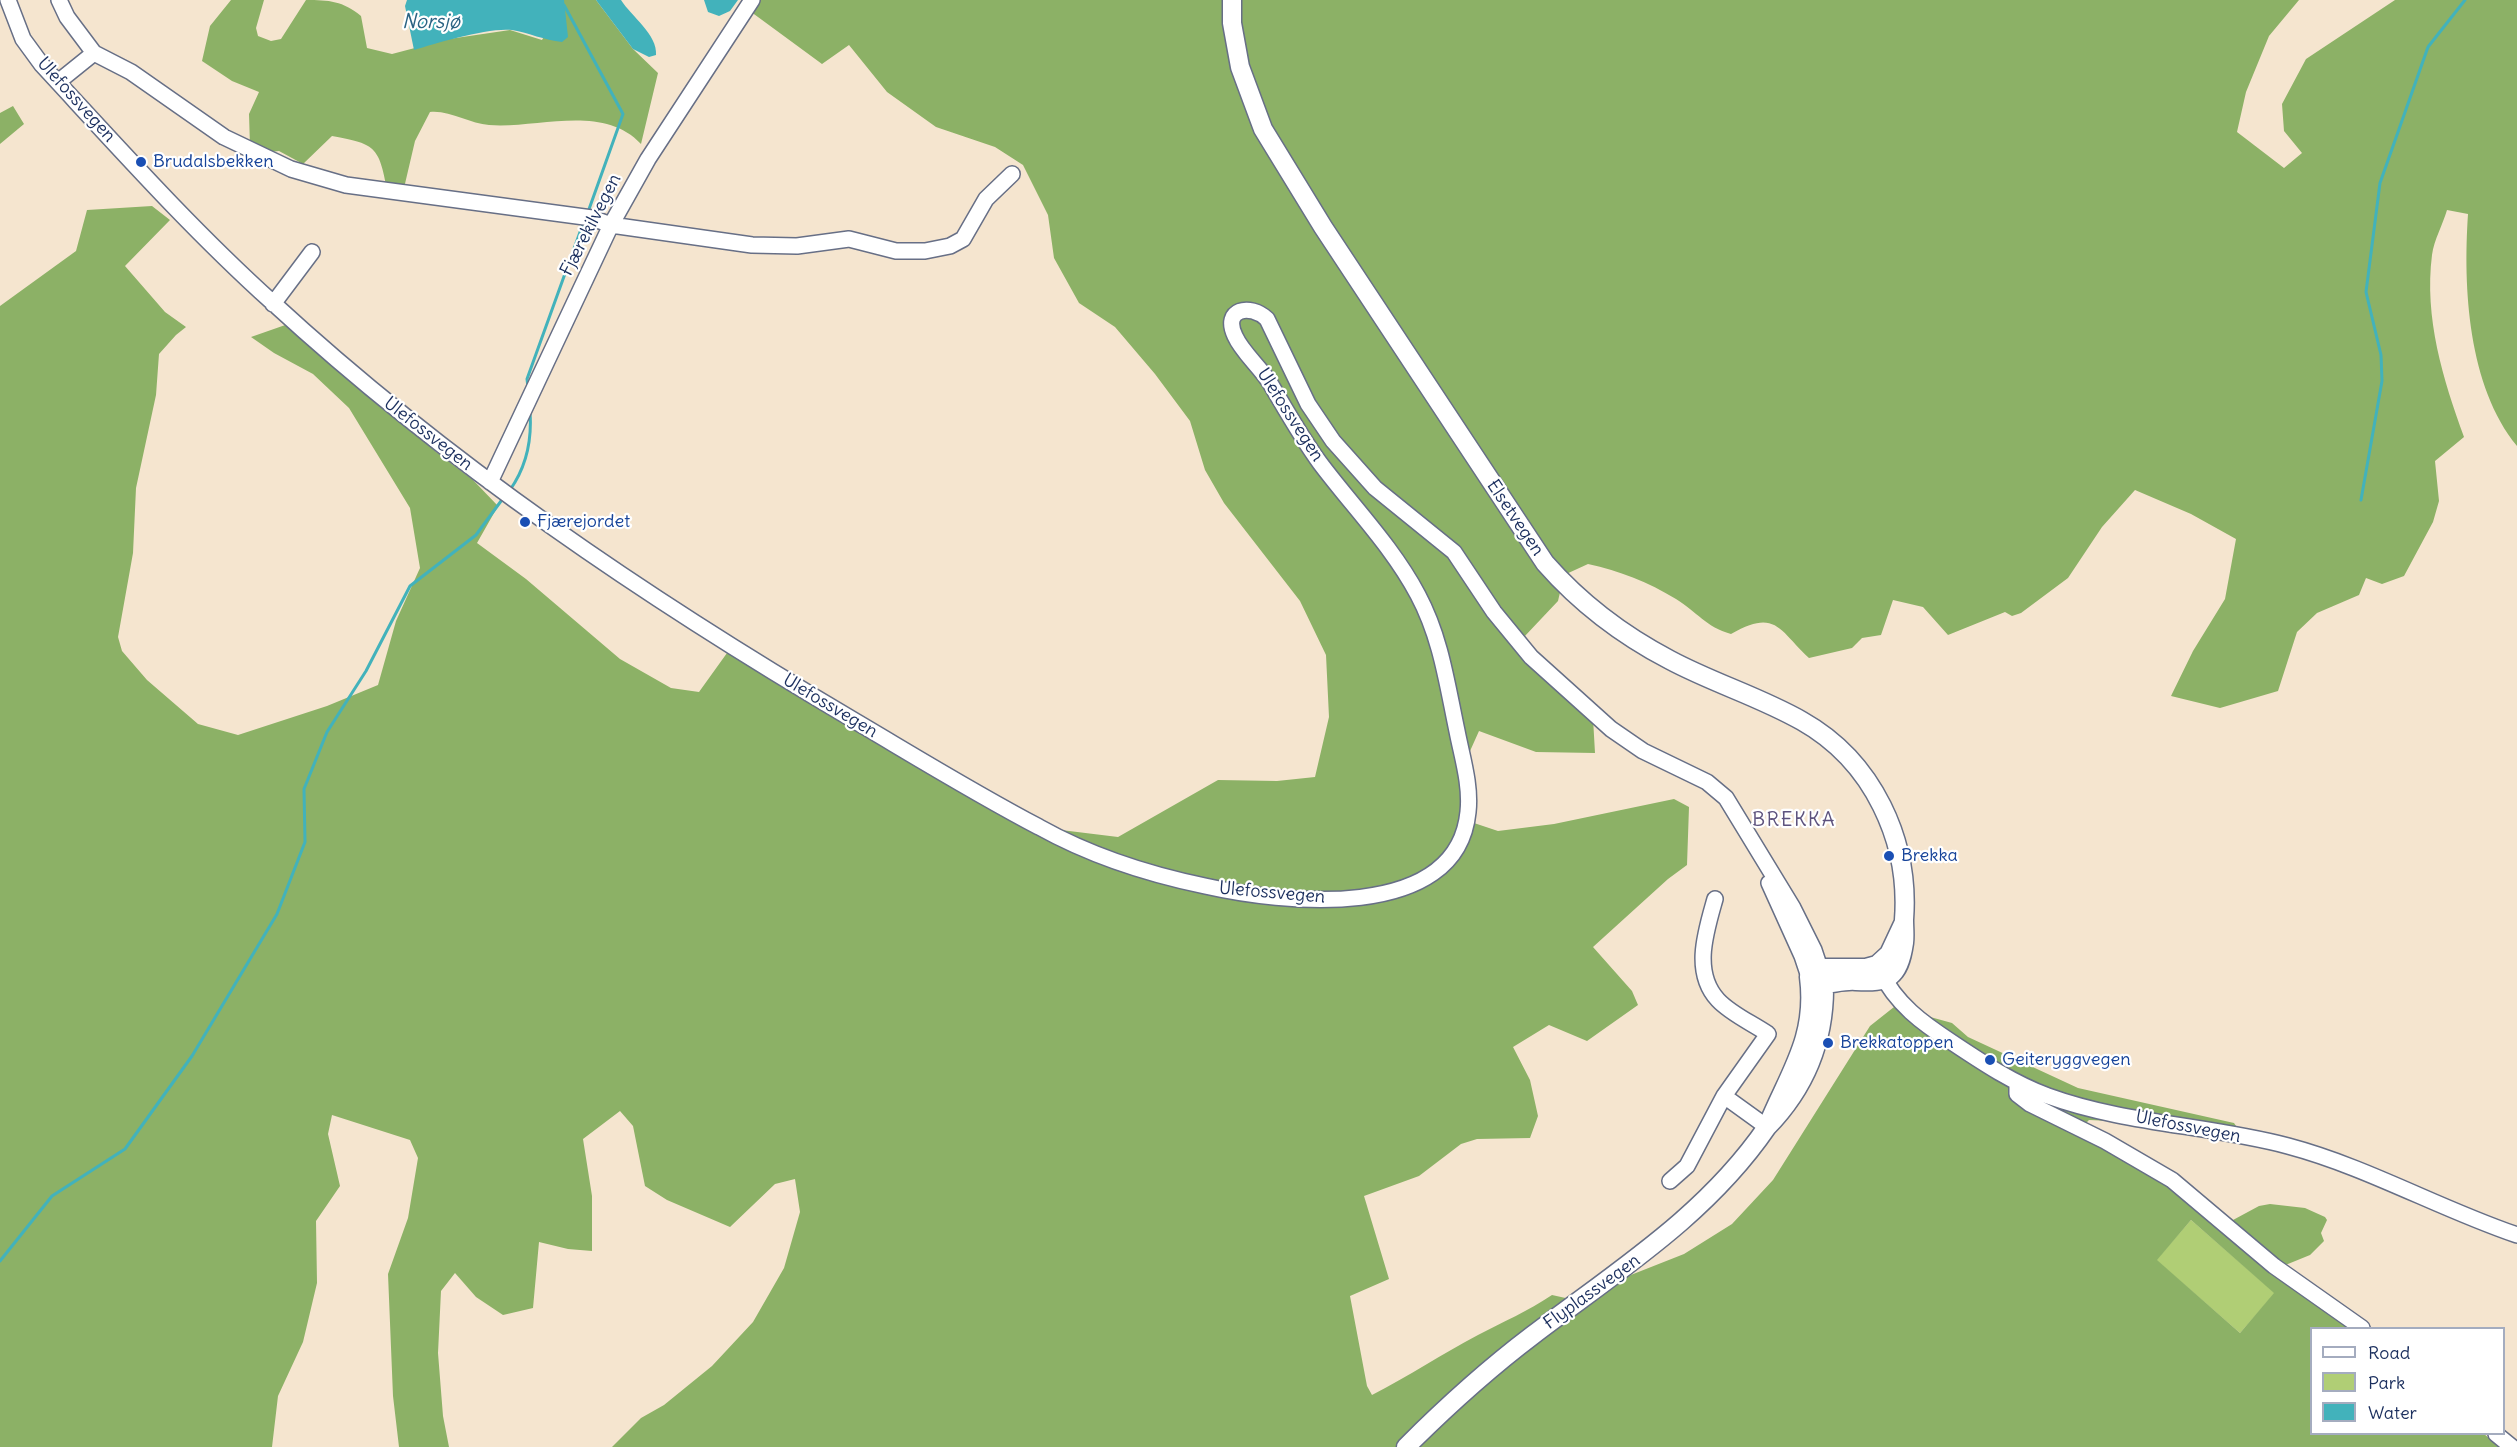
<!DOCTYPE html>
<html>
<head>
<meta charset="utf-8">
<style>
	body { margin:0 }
	#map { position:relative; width:2517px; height:1447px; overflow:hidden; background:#f5e5cf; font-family:Delius,sans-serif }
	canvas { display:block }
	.legend { position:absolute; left:2310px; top:1327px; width:195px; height:108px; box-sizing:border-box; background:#fff; border:2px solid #a4acbf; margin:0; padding:8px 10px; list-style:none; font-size:18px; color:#1b2f5e }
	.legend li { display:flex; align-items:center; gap:12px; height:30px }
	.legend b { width:30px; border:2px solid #a4acbf }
</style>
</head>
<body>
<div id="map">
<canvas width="2517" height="1447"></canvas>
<ul class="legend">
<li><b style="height:8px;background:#fff"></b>Road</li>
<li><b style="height:16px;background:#b0ce75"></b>Park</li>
<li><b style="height:16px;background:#42b2bb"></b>Water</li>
</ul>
</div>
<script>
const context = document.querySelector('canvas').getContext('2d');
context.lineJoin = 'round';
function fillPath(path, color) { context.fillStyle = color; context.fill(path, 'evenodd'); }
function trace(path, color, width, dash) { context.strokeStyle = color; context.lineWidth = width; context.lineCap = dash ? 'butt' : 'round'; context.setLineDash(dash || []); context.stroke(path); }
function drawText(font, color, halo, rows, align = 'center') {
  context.font = font + ' Delius,sans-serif'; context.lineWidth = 4.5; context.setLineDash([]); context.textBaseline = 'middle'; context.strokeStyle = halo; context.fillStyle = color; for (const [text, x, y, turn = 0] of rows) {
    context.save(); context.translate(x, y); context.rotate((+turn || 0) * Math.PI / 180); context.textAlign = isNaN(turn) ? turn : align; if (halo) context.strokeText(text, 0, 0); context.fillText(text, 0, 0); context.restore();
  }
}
const green = new Path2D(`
	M2191,1220L2275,1293L2240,1333L2156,1260Z`);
const forest = new Path2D(`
	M231,0H264L256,28L258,36L271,41L281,39L306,0C329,0 343,1 361,16L367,48L392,54L449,39L510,30L542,40L564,0H596L633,49L658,73L641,144C603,103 537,129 489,125C470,124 450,110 430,112L415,141L404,188L388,194C379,148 378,144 332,136L303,164L279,151L269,152L250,146L249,114L259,92L232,81L202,61L210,26Z
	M741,0H2299L2269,36L2246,92L2237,132L2284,168L2302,153L2284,131L2282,104L2306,59L2395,0H2517V446C2468,386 2463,288 2468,214L2447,210C2443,224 2434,240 2432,255C2424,318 2443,379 2464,437L2435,461L2439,501L2433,522L2404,576L2382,584L2366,578L2359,595L2317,613L2297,632L2278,691L2220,708L2171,696L2193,651L2225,599L2236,539L2191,514L2135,490L2102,527L2068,578L2021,613L2012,616L2005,612L1948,635L1923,607L1893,600L1881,635L1862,638L1852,648L1809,658C1779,630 1776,608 1731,634C1706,627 1697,612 1676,599C1648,582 1620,571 1588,564L1564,575L1558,601L1524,637L1538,663L1593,718L1595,753L1536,752L1479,731L1466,760L1468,821L1498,831L1554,824L1674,799L1689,807L1687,865L1668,879L1593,947L1632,991L1638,1005L1587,1041L1549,1025L1513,1047L1530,1080L1538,1116L1530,1138L1477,1139L1461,1144L1419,1176L1364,1196L1389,1279L1350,1296L1367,1386L1372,1395C1409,1376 1442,1354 1478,1335C1503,1322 1528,1311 1552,1295L1570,1299L1684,1254L1732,1224L1773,1180L1870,1026L1894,1007L1952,1023L1968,1037L2078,1088L2234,1123L2249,1145L2112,1121L2089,1120L2076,1133L2161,1180L2219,1221L2233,1220L2259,1206L2270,1204L2305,1208L2325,1217L2327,1220L2321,1233L2324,1241L2310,1255L2283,1266L2351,1328H2312V1434H2484L2500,1447H612L641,1418L664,1405L712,1366L753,1322L784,1268L800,1212L795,1179L775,1184L730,1227L667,1200L645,1186L633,1126L620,1111L583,1139L592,1196V1251L568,1249L539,1242L533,1308L503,1315L476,1297L455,1273L441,1291L438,1353L443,1416L449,1447H399L393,1396L388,1274L408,1218L418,1158L410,1140L332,1115L328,1134L340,1186L316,1221L317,1283L303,1342L278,1396L272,1447H0V306L76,251L87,210L152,206L170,220L125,266L165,312L186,327L176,335L159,354L156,395L136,488L133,553L118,637L122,651L147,680L198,724L238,735L327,706L378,685L396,621L420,568L410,508L349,408L313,374L274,353L251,337L291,323L412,424L435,451L473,480L498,506L477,543L526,579L620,659L671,688L699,692L727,653L748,650L1006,805L1061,830L1118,837L1218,780L1277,781L1315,777L1329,717L1326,655L1300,601L1224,503L1205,470L1190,421L1155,374L1115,327L1079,303L1054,258L1048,215L1023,165L995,147L936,127L887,92L849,45L822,64L743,6ZM2191,1220L2274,1293L2240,1333L2157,1260Z
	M13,106L24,124L0,144V113Z`);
const water = new Path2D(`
	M407,0H564L568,37L562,42C544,40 529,33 512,30C490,27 436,43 414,50L405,6Z
	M596,0H621C631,16 658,35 656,55L649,57L633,49Z
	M704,0H738L730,11L719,16L708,12Z`);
const stream = new Path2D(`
	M564,5L623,114L588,212
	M528,387L527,379L584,221
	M510,490C527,466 532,440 530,412
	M2361,500L2382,381L2381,355L2366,292L2380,183L2428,47L2465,0
	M0,1261L52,1196L125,1149L192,1056L277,914L305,842L304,789L327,732L366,671L410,586L476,535L504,497`);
const minor = new Path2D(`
	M8,0L23,39L42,65C117,146 190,228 272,302C449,465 648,599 855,721C916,757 976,794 1039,827C1091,856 1147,874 1205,886C1280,903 1457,924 1468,812C1471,785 1462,757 1457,731C1447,684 1441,638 1418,595C1392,546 1353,507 1320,463C1301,437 1286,410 1270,383C1260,367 1242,352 1235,336C1222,309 1250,303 1267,319L1308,404L1333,441L1375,488L1454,552L1494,612L1531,657L1611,729L1643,751L1707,782L1726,798L1793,908L1814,950L1824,980
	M59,0L67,17L94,53L131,72L224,137L291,169L346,185L592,218L611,225L752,245L797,246L849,239L896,251H925L950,246L963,239L986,199L1012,174
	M58,82L94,53
	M273,304L312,252
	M490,482L611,225L648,159L752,0
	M1769,883L1802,956L1809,977L1817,981
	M1880,971C1896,1004 1922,1023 1953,1043C1983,1063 2013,1083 2048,1096C2125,1124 2209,1125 2288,1146C2367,1167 2440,1209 2517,1235
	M2017,1083V1094L2030,1104L2105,1141L2172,1180L2274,1266L2362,1328
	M1724,1096L1767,1127
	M1670,1181L1687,1166L1724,1096L1768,1034C1752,1023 1731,1014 1718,1000C1692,972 1706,931 1715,899
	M2496,1434L2512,1447`);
const major = new Path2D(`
	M1232,0V23L1240,67L1263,129L1323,227L1545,563C1581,604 1622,635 1670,660C1713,683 1760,697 1802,721C1873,761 1910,841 1904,920C1904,928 1905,935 1904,943C1899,978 1888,983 1856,981C1846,980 1835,983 1824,984C1825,1039 1806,1087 1767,1127C1789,1073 1817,1038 1809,977L1821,968H1866L1877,965L1889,954L1904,922
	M1406,1447C1446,1407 1488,1369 1533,1335C1617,1271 1706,1216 1767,1127`);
const markers = [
	[141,162,6,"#1a4fb4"],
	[525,522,6,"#1a4fb4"],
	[1889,856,6,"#1a4fb4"],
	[1828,1043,6,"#1a4fb4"],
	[1990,1060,6,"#1a4fb4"]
];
const streetNames = [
	["Ulefossvegen",76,100,48],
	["Fjærekilvegen",591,225,-63],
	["Ulefossvegen",1290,415,57],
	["Ulefossvegen",428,434,38],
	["Elsetvegen",1515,518,56],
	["Ulefossvegen",830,706,31],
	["Ulefossvegen",1272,893,5],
	["Ulefossvegen",2188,1127,11],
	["Flyplassvegen",1592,1292,-36]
];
const transitNames = [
	["Brudalsbekken",153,162],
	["Fjærejordet",537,522],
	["Brekka",1901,856],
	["Brekkatoppen",1840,1043],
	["Geiteryggvegen",2002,1060]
];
const waterNames = [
	["Norsjø",431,22]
];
const neighbourhoodNames = [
	["BREKKA",1794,820]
];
fillPath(green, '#b0ce75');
fillPath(forest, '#8cb166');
fillPath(water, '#42b2bb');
trace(stream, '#42b2bb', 3);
trace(minor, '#676f86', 18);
trace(major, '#676f86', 21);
trace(minor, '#fff', 15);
trace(major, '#fff', 18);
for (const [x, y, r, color] of markers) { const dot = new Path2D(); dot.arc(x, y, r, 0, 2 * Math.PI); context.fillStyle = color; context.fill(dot); trace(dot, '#fff', 2); }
drawText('18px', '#1b2f5e', '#fff', streetNames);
drawText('18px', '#164399', '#fff', transitNames, 'left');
drawText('italic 20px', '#2b6383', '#fff', waterNames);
context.letterSpacing = '1.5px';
drawText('20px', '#5d527d', '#fff', neighbourhoodNames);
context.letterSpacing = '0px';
</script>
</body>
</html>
